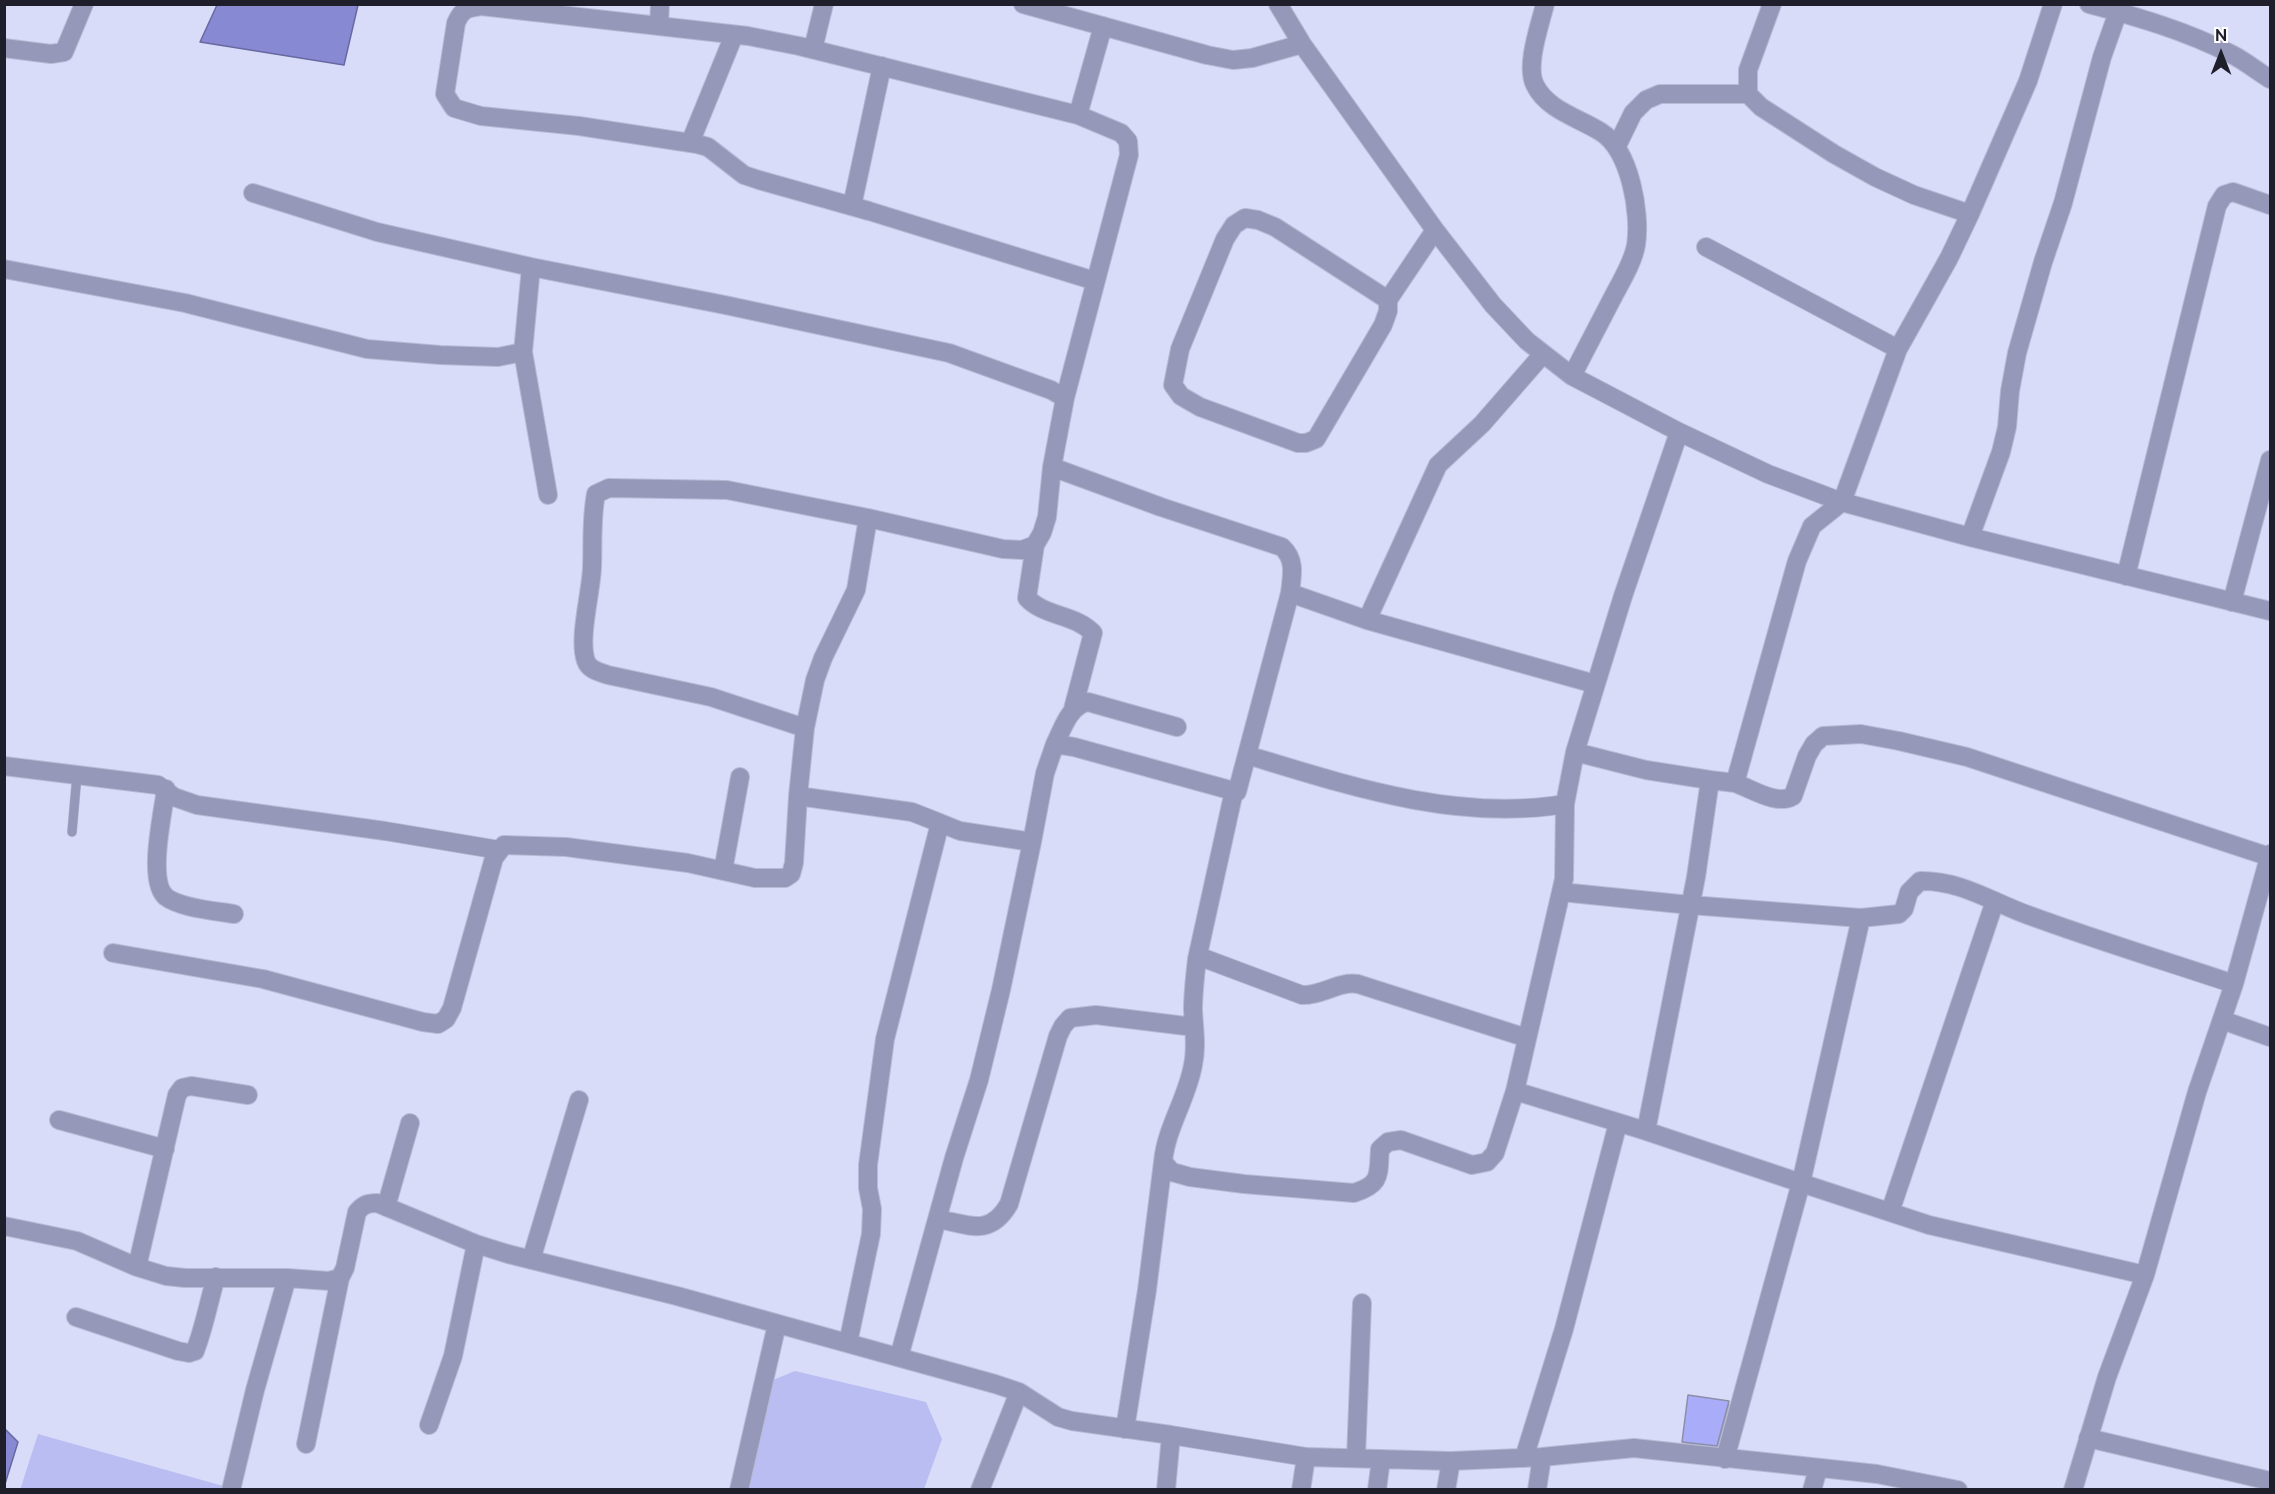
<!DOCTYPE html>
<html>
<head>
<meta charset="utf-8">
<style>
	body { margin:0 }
	#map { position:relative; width:2275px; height:1494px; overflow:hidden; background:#d9dcf9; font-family:Raleway,sans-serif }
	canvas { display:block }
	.frame { position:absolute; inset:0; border:6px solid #1e1f2a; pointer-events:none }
	.north { position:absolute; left:2191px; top:24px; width:60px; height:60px; -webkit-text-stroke:4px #fff; paint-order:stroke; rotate:0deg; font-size:16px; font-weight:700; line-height:24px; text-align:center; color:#1e1f2a }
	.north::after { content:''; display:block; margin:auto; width:21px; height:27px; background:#1e1f2a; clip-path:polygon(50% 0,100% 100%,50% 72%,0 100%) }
</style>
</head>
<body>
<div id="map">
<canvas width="2275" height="1494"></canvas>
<div class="frame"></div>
<div class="north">N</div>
</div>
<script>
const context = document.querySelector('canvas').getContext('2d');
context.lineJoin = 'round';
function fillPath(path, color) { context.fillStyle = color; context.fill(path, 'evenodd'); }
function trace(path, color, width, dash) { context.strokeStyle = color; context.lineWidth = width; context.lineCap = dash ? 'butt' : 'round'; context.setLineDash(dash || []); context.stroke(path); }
const green = new Path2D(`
	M795,1371L926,1402L942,1439L924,1489L738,1490L768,1382Z
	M38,1434L234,1489L20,1490Z`);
const water = new Path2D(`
	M217,5V4L358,5L344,65L200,42Z
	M5,1429L18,1442L5,1484Z`);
const shadow = new Path2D(`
	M1728,1402L1738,1413L1727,1455L1693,1452L1683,1441Z`);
const building = new Path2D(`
	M1688,1395L1729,1401L1717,1446L1682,1442Z`);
const lane = new Path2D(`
	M72,832L77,775`);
const street = new Path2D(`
	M1023,4L1207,55L1233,60L1252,58L1302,44
	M1278,4L1302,44L1435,230L1493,305L1527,341L1572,376L1679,432L1768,474L1842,502L1970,537L2270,611
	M1545,4C1540,25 1525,66 1535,85C1547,110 1579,118 1601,132C1630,150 1641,213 1636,245C1633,262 1622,280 1614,295C1600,322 1586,349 1572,376
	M1772,4L1748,70V94L1761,107L1834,154L1875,177L1914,195L1970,214
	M2089,4C2138,17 2186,31 2231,54C2245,61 2257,71 2270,79
	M659,26L660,4
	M4,48L51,54L64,52L84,4
	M813,49L824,4
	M1078,115L799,46L748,36L481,6C467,8 462,9 456,23L445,94L454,108L481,116L579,126L697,144L708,147L744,175L759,180L869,211L1095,281
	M690,143L734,35
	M1617,146L1633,113L1646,100L1660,94H1748
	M253,193L377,232L531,267
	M852,206L882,66
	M1706,247L1898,349
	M4,269L185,303L367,349L440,355L498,357L523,352L531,267L725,305L949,353L1051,390L1065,398L1052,467L1161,507L1282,547C1296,560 1292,575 1290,593L1237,792L1074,747L1055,744L1045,773L1032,842L960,831L940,823L885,1039L868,1165V1188L872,1209L871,1234L848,1343
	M1388,300L1275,227L1258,220L1245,218L1234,225L1225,239L1180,349L1173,385L1181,396L1200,407L1298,443H1306L1316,439L1383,325L1388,311V300L1435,230
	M523,352L548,495
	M1065,398L1129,155L1128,141L1121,133L1078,115L1103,26
	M1052,467L1047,517L1042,533L1035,545L1027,598C1045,617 1075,614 1093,633L1073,709
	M868,518L856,590L823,658L815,680L805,728L711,697L608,675C599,672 589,670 586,661C578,639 591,593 592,568C593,543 591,519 596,494L609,488L727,490L868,518L1003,549L1022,550L1035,545
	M1970,537L2001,452L2007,427L2010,391L2017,353L2043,262L2063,203L2102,57L2118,12
	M2126,576L2217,206L2224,195L2233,192L2270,205
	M1290,593L1367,620L1595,684
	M2232,602L2270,460
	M1367,620L1438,465L1482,424L1543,354
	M1055,744C1063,728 1069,706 1088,702L1177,727
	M1575,752L1646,770L1710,780
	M1247,755C1349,786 1457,822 1565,804
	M4,766L158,785L174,797L197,805L385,831L499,850
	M1735,783C1752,789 1777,806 1793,796L1807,756L1814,744L1823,736L1861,734L1899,741L1967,757L2270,857
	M166,789C163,813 147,881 166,897C180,908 216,911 234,914
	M1234,791L1197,959C1195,976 1193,993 1193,1010C1194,1029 1197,1047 1193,1065C1187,1099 1166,1128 1163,1162L1172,1172L1190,1177L1244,1184L1354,1193C1382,1184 1378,1175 1380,1149L1388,1142L1401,1140L1472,1165L1487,1162L1495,1153L1515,1091L1564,879L1565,804L1575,752L1623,596L1679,432
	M798,796L805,728
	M723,871L740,777
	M1561,892L1690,905L1861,918L1899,914L1904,909L1909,892L1920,881C1960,880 1992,902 2028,915C2096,940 2165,961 2234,984
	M113,953L263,979L423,1022L438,1024L446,1019L452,1008L494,858L504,845L566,847L688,863L755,878H785L791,874L794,863L798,796L912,812L940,823
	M1198,956L1302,995C1322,996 1338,981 1358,984L1527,1038
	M2222,1020L2270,1037
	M1515,1091L1646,1131L1801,1183L1861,918
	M59,1120L165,1149
	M1646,1131L1696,877L1710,780L1735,783L1797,561L1812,526L1842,502L1898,349L1949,258L1970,214L2028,81L2053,4
	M386,1207L410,1123
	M1890,1212L1995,901
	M938,1219C969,1225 990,1237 1009,1204L1058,1036L1063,1026L1070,1018L1096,1015L1194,1027
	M4,1226L77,1241L137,1267L166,1276L185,1278H287L329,1281L340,1278L345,1268L357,1212C363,1205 367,1203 377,1203L476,1244L508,1254L677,1296L995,1384L1019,1392L1058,1417L1072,1421L1171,1435
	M531,1260L579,1100
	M137,1267L177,1095L182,1088L191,1086L248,1095
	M76,1317L178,1351L189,1353L195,1351C204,1328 209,1301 216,1277
	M899,1357L954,1158L979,1080L1001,990L1032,842
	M429,1425L453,1356L476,1244
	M1125,1429L1147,1290L1163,1162
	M2088,1438L2270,1481
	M306,1444L340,1278
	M1356,1458L1362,1303
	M1524,1458L1564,1329L1618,1123
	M1725,1459L1801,1183L1929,1225L2145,1275
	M231,1490L255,1390L287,1278
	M739,1490L777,1324
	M980,1490L1019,1392
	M1166,1490L1171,1435L1306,1457
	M1301,1490L1306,1457L1451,1461
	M1377,1490L1381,1459
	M1446,1490L1451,1461L1542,1457L1634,1448L1877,1474L1958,1490
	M1537,1490L1542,1457
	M1812,1490L1818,1469
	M2073,1490L2107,1377L2145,1275L2197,1092L2234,984L2270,854`);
fillPath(green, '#babdf1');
fillPath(water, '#8889d3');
trace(water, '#6869a0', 1.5);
fillPath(shadow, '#0003');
fillPath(building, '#a9acf8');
trace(building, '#8c8ea9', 1.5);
trace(lane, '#b7bad4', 10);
trace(street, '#b7bad4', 20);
trace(lane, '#9698ba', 9);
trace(street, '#9698ba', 18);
</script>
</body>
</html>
